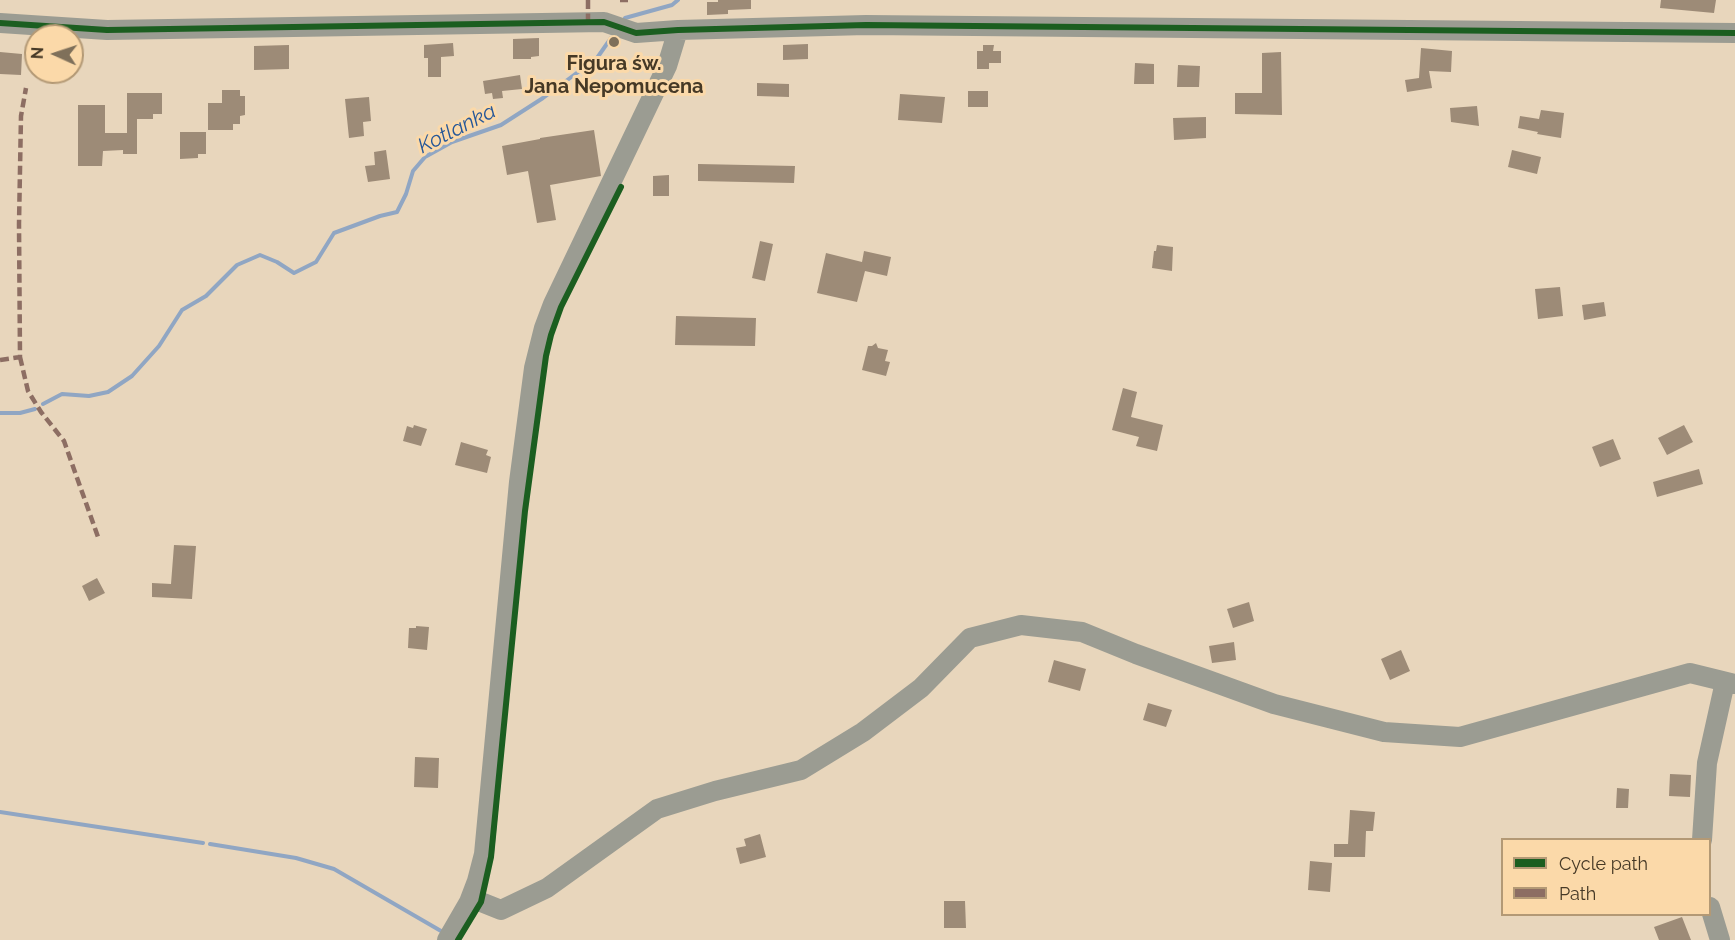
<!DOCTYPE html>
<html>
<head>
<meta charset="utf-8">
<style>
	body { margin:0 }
	#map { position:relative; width:1735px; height:940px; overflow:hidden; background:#e8d6bc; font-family:Raleway,sans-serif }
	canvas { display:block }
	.legend { position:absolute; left:1501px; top:838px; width:210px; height:78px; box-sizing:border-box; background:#fbd9a9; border:2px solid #b39975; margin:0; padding:8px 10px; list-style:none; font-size:18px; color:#463926 }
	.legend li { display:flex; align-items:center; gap:12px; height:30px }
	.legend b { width:30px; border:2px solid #b39975 }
	.north { position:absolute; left:24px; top:24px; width:60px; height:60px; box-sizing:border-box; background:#fbd9a9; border:2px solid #b39975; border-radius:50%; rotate:273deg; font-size:16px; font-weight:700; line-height:24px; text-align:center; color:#463926 }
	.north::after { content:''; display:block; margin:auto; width:21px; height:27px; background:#7f705a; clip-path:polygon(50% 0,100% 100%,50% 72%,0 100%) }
</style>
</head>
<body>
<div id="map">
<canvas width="1735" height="940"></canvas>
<ul class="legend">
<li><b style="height:8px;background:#1b5e20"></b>Cycle path</li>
<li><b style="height:8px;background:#8d6e63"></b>Path</li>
</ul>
<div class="north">N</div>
</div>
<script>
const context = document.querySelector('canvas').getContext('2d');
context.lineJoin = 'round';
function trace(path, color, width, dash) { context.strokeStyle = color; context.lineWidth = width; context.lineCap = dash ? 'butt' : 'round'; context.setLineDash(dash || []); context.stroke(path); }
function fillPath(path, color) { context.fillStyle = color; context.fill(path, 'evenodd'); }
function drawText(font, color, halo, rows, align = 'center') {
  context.font = font + ' Raleway,sans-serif'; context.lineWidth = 6; context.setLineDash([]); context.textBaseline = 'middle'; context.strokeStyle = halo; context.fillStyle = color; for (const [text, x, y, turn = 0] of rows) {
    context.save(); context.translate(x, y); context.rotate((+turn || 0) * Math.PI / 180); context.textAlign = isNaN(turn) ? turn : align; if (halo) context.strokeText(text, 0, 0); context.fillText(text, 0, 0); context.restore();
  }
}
const stream = new Path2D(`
	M625,18L672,5L678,0
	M43,404L62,394L89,396L108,392L132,376L159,346L182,310L206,296L237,265L260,255L277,262L294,273L316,262L334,233L380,216L397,212L406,194L413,171L425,157L452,142L501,125L543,98L597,58L611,38
	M0,413H20L35,409
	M0,812L203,843
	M210,844L296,858L334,869L441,931`);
const building = new Path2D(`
	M718,0H751V9L728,10V14L707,15V2H718Z
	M1661,0H1716L1714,13L1660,8Z
	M539,38V56L531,57V59H513V39Z
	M453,43L454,56L441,57V77H428V58H424V45Z
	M808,44V59L783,60V45Z
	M289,45V69L254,70V46Z
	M983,45H994L993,51H1001V63H989V69H977V51H983Z
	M1421,48L1452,51L1451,72L1429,71L1432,88L1407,92L1405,80L1419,78Z
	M0,52L22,54L21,75L0,74Z
	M1281,52L1282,115L1235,114V93H1262V53Z
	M1135,63L1154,64V84H1134Z
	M1178,65L1200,66L1199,87H1177Z
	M520,75L522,89L502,91L503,98L493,99L492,93L485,94L483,81Z
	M757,83L789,84V97L757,96Z
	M222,90H240V96H245V115L240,116V124H233V130H208V103H222Z
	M968,91H988V107H968Z
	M127,93H162V114H153V119H137V154H123V150L103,151L102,166H78V105H105V133H127Z
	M900,94L945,97L942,123L898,120Z
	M369,97L371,121L363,122L364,136L349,138L345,99Z
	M1477,106L1479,126L1451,122L1450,108Z
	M1541,110L1564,113L1561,138L1537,134L1538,132L1518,128L1520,116L1539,119Z
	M1206,117V138L1174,140L1173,118Z
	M594,130L601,176L550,185L556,220L537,223L528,171L507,175L502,146L540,139V138Z
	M180,132H206V154H198V158L180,159Z
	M386,150L390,179L368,182L365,166L375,165L374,152Z
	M1512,150L1541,157L1537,174L1508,167Z
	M698,164L795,166L794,183L698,181Z
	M669,175V196H653V176Z
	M760,241L773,244L765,281L752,278Z
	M1157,245L1173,247L1172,271L1152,268L1154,251H1156Z
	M864,251L891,257L887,276L865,271L857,302L817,293L826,253L862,262Z
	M1560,287L1563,316L1538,319L1535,289Z
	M1604,302L1606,316L1584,320L1582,305Z
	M676,316L756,318L755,346L675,345Z
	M876,343L878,348L888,350L885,361L890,362L886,376L862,370L868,346H872Z
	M1123,388L1137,392L1131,417L1163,425L1157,451L1136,446L1139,437L1112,430Z
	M414,425L427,429L421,446L403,441L407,426L413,428Z
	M1684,425L1693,442L1667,455L1658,438Z
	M1613,439L1621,459L1600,467L1592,447Z
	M461,442L488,450L486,455L491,457L487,473L455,465Z
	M1699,469L1703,484L1657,497L1653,482Z
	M174,545L196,546L192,599L152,597V583L171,584Z
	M97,578L105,593L89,601L82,586Z
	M1249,602L1254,621L1233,628L1227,609Z
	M416,626L429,627L427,650L408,648L409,628H416Z
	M1234,642L1236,660L1212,663L1209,646Z
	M1401,650L1410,671L1390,680L1381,659Z
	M1054,660L1086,669L1080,691L1048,682Z
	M1148,703L1172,710L1166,727L1143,720Z
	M415,757L439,758L438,788L414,787Z
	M1670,774L1691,775L1690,797L1669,796Z
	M1617,788L1629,789L1628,808H1616Z
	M1350,810L1375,812L1373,831H1366L1365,857H1334V844H1348Z
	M760,834L766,857L740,864L736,848L746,846L744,839Z
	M1310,861L1332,863L1330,892L1308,890Z
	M944,901H965L966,928H944Z
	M1682,917L1691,940H1659L1654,927Z`);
const minor = new Path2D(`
	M0,23L107,30L604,22L636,33L678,30L866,25L1735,33
	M1702,840L1707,763L1725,682
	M469,902H481L501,910L547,888L657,809L715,791L801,770L863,732L921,688L970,638L1021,625L1082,632L1136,654L1274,704L1384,732L1460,737L1690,673L1735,684
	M1710,907L1720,940
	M447,940L469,902L477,881L484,854L519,482L534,368L544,328L553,304L667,66L678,30`);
const quiet = new Path2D(`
	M588,0V23
	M620,0H628
	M20,357L28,391L41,412L64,441L98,537
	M0,360L20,357L19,224L21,116L26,88`);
const cycleway = new Path2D(`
	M0,23L107,30L604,22L636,33L678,30L866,25L1735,33
	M458,940L481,902L491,857L525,511L546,356L551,335L561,307L621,187`);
const markers = [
	[614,42,6,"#7f705a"]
];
const poiNames = [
	["Figura św.",614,64],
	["Jana Nepomucena",614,87]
];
const waterNames = [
	["Kotlanka",457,129,-27]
];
trace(stream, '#90a6c3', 4);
fillPath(building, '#9d8b77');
trace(minor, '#9b9c92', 20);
trace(quiet, '#8d6e63', 4.5, [9, 4.5]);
trace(cycleway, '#1b5e20', 6);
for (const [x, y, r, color] of markers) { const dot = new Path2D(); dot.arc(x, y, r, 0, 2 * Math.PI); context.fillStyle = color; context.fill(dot); trace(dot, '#fbd9a9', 2); }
drawText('bold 20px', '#463926', '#fbd9a9', poiNames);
drawText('italic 21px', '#255799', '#fbd9a9', waterNames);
</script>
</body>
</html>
